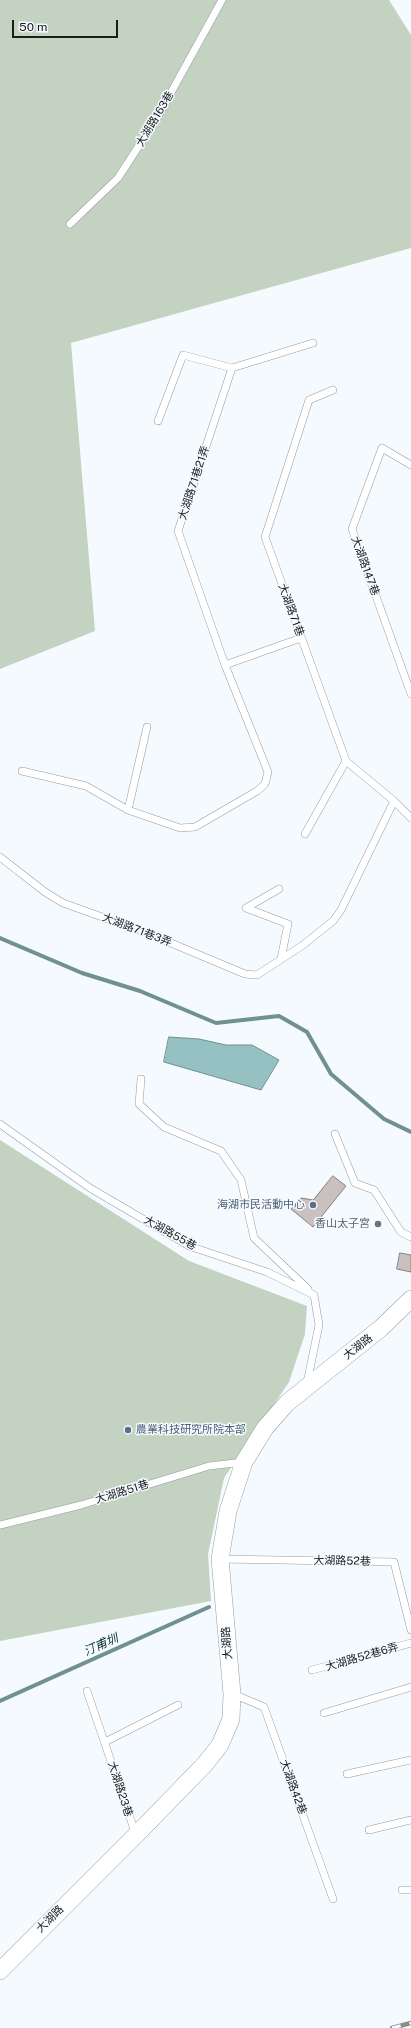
<!DOCTYPE html>
<html>
<head>
<meta charset="utf-8">
<style>
	body { margin:0 }
	#map { position:relative; width:411px; height:2028px; overflow:hidden; background:#f4fafe; font-family:"Public Sans",sans-serif }
	canvas { display:block }
	.scale { position:absolute; left:12px; top:20px; width:106px; height:18px; box-sizing:border-box; border:2px solid #1a1c1e; border-top:0; padding-left:5px; font-size:12px; line-height:14px; white-space:nowrap; color:#1a1c1e; -webkit-text-stroke:3px #f4fafe; paint-order:stroke }
</style>
</head>
<body>
<div id="map">
<canvas width="411" height="2028"></canvas>
<div class="scale">50 m</div>
</div>
<script>
const context = document.querySelector('canvas').getContext('2d');
context.lineJoin = 'round';
function fillPath(path, color) { context.fillStyle = color; context.fill(path, 'evenodd'); }
function trace(path, color, width, dash) { context.strokeStyle = color; context.lineWidth = width; context.lineCap = dash ? 'butt' : 'round'; context.setLineDash(dash || []); context.stroke(path); }
function drawText(font, color, halo, rows, align = 'center') {
  context.font = font + ' "Public Sans","Noto Sans TC",sans-serif'; context.lineWidth = 3; context.setLineDash([]); context.textBaseline = 'middle'; context.strokeStyle = halo; context.fillStyle = color; for (const [text, x, y, turn = 0] of rows) {
    context.save(); context.translate(x, y); context.rotate((+turn || 0) * Math.PI / 180); context.textAlign = isNaN(turn) ? turn : align; if (halo) context.strokeText(text, 0, 0); context.fillText(text, 0, 0); context.restore();
  }
}
const green = new Path2D(`
	M0,0H389L411,35V248L71,343L95,631L0,669Z
	M0,1140L189,1261L307,1306L305,1334L289,1382L224,1478L208,1554L211,1601L0,1641Z`);
const water = new Path2D(`
	M169,1037L199,1039L226,1045H252L279,1060L261,1090L164,1062Z`);
const stream = new Path2D(`
	M0,938L82,973L140,991L216,1023L279,1016L307,1032L331,1074L384,1119L411,1132
	M0,1701L209,1607`);
const building = new Path2D(`
	M333,1176L346,1186L313,1227L291,1209L301,1198L313,1200Z
	M400,1253L411,1255V1272L397,1269Z`);
const service = new Path2D(`
	M70,224L118,178L157,118L222,0
	M333,390L309,400L265,537L346,761L394,801L411,818
	M158,421L183,355L232,368
	M411,465L382,448L352,529L411,694
	M225,665L301,638
	M22,771L86,786L128,810L180,828L195,827L257,791L265,784L268,772L225,665L178,531L232,368L313,343
	M128,810L147,727
	M305,834L346,761
	M0,857L45,892L63,903L147,933L245,974L257,975L303,945L333,921L341,910L394,801
	M279,889L246,908L288,924L281,959
	M141,1079L139,1104L164,1127L221,1151L241,1180L254,1238L308,1289
	M0,1124L90,1188L189,1246L267,1272L314,1295L319,1325L307,1383
	M335,1134L355,1183L374,1190L401,1232L411,1237
	M0,1525L81,1505L209,1466L244,1462
	M221,1559L394,1562L411,1630
	M312,1670L411,1643
	M87,1691L136,1835
	M233,1694L264,1707L333,1899
	M324,1713L411,1687
	M105,1742L178,1705
	M347,1774L411,1760
	M369,1830L411,1820
	M402,1890H411`);
const tertiary = new Path2D(`
	M0,1971L136,1835L205,1764L220,1745L231,1719L232,1694L220,1559L228,1511L244,1462L265,1428L287,1403L381,1328L411,1299`);
const rail = new Path2D(`
	M392,2028L411,2023`);
const markers = [
	[313,1205,4,"#5c6f8a"],
	[378,1224,4,"#6b7280"],
	[128,1430,4,"#5c6f8a"]
];
const streetNames = [
	["大湖路163巷",155,119,-59],
	["大湖路71巷21弄",194,483,-72],
	["大湖路147巷",365,566,70],
	["大湖路71巷",291,610,70],
	["大湖路71巷3弄",137,930,21],
	["大湖路55巷",170,1233,29],
	["大湖路",358,1347,-38],
	["大湖路51巷",122,1492,-17],
	["大湖路52巷",342,1561,1],
	["大湖路",227,1643,-95],
	["大湖路52巷6弄",362,1657,-16],
	["大湖路42巷",293,1787,70],
	["大湖路23巷",120,1789,72],
	["大湖路",50,1919,-44]
];
const serviceNames = [
	["海湖市民活動中心",305,1205],
	["農業科技研究所院本部",136,1430,"left"]
];
const worshipNames = [
	["香山太子宮",370,1224]
];
const waterNames = [
	["汀甫圳",101,1645,-24]
];
fillPath(green, '#c4d2c1');
fillPath(water, '#96c1c2');
trace(water, '#719091', 1);
trace(stream, '#719091', 4);
fillPath(building, '#cac0c0');
trace(building, '#8a8080', 1);
trace(service, '#969ca2', 8);
trace(tertiary, '#969ca2', 18);
trace(service, '#fff', 7);
trace(tertiary, '#fff', 17);
trace(rail, '#898d90', 4.5);
trace(rail, '#f4fafe', 3, [9]);
for (const [x, y, r, color] of markers) { const dot = new Path2D(); dot.arc(x, y, r, 0, 2 * Math.PI); context.fillStyle = color; context.fill(dot); trace(dot, '#f4fafe', 1.5); }
drawText('11px', '#1a1c1e', '#f4fafe', streetNames);
drawText('11px', '#4e5e75', '#f4fafe', serviceNames, 'right');
drawText('11px', '#5b616d', '#f4fafe', worshipNames, 'right');
drawText('italic 12px', '#053133', '#f4fafe', waterNames);
</script>
</body>
</html>
